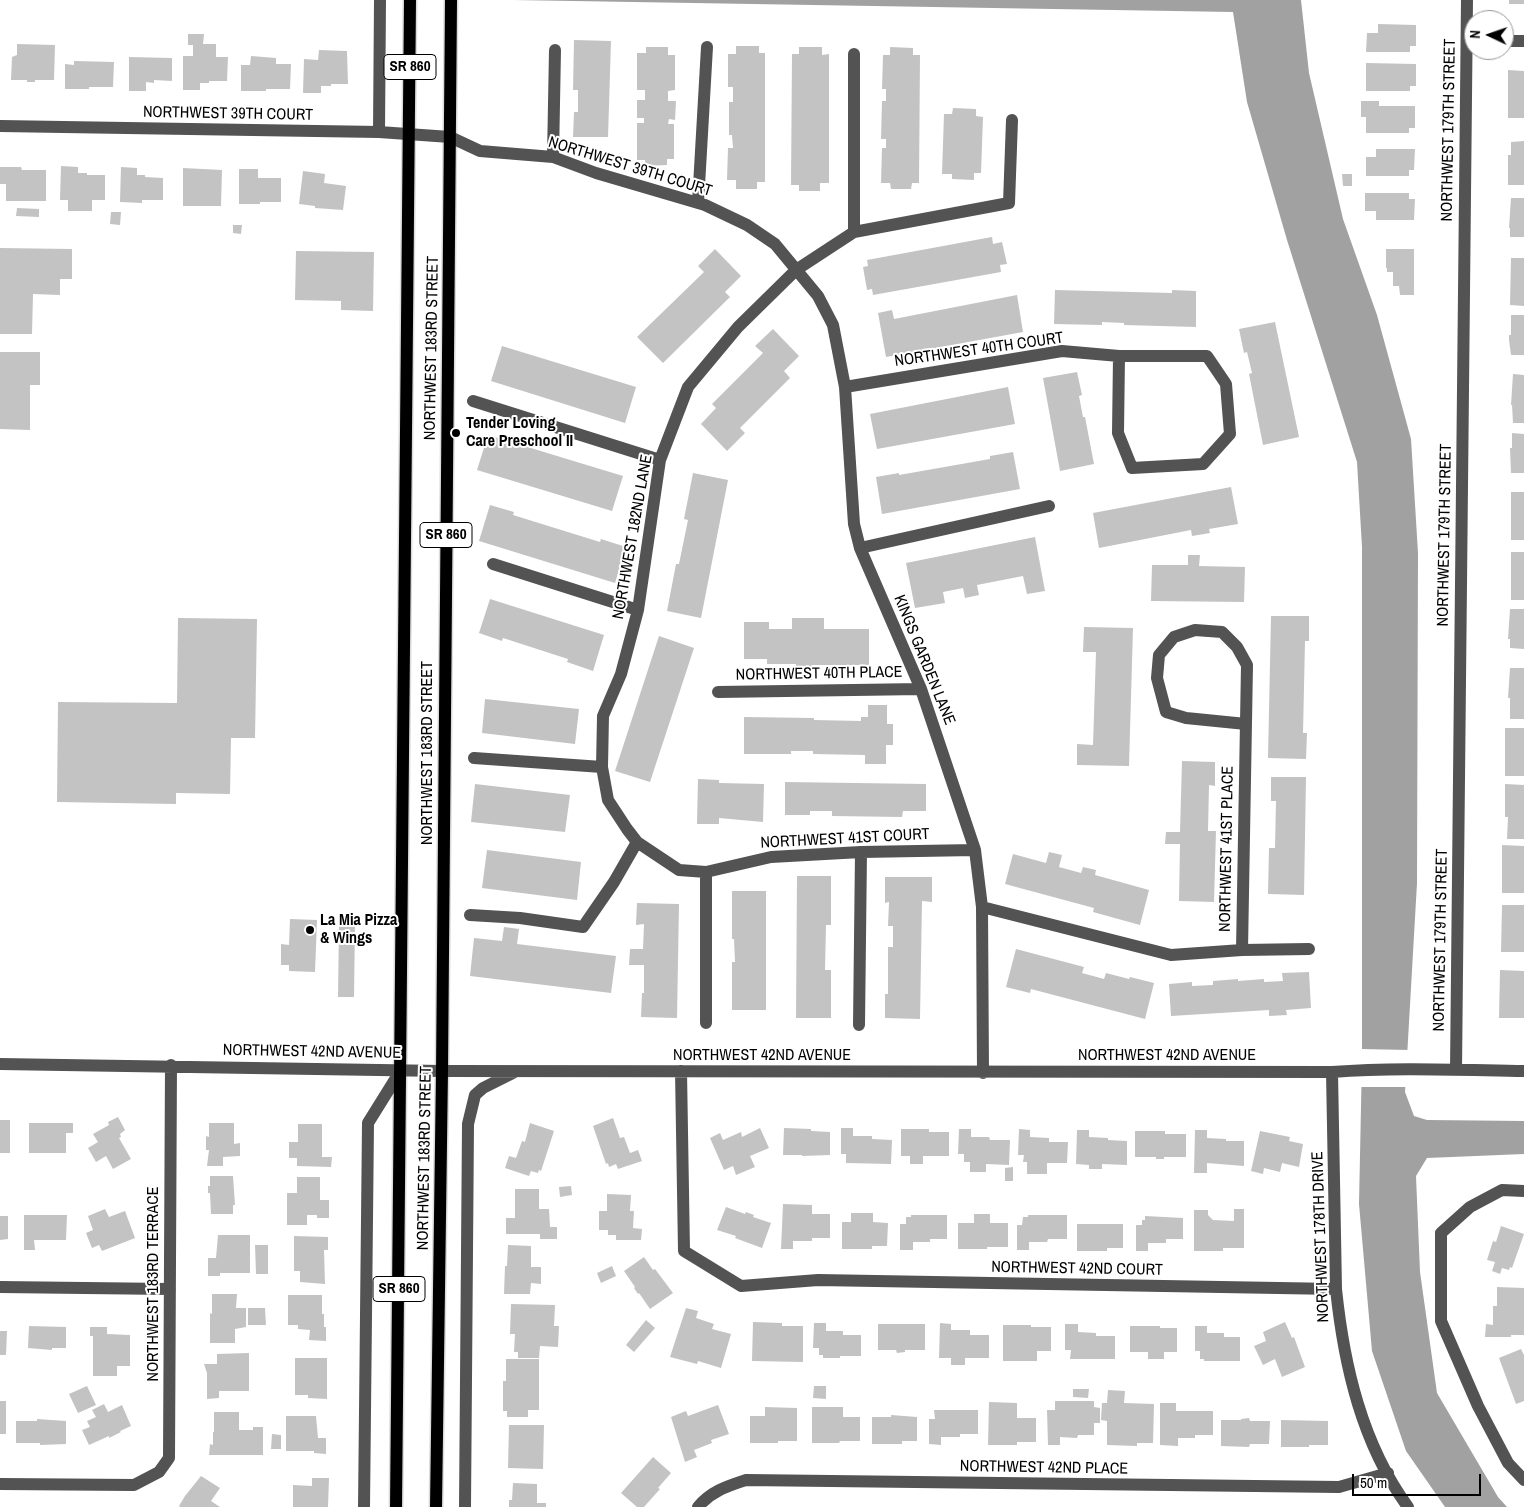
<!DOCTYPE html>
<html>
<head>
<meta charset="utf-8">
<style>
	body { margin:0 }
	#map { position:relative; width:1524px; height:1507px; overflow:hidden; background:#fff; font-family:"Archivo Narrow",sans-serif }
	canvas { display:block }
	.north { position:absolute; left:1464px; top:10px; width:50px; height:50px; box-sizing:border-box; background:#fff; border:1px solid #999; border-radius:50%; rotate:273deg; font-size:14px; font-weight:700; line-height:20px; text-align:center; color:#000 }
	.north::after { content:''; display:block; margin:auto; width:18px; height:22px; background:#000; clip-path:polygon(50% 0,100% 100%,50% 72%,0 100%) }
	.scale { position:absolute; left:1352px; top:1474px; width:129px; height:22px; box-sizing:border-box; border:2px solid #000; border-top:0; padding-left:6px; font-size:15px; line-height:18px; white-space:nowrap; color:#000; -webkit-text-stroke:4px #fff; paint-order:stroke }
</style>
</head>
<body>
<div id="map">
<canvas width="1524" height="1507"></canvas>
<div class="north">N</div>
<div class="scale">50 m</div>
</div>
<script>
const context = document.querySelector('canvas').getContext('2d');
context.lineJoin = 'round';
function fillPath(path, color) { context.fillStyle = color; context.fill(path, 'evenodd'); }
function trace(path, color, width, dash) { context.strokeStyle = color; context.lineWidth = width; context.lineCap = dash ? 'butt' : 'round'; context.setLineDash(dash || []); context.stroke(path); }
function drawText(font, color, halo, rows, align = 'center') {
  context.font = font + ' "Archivo Narrow",sans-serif'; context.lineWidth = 4; context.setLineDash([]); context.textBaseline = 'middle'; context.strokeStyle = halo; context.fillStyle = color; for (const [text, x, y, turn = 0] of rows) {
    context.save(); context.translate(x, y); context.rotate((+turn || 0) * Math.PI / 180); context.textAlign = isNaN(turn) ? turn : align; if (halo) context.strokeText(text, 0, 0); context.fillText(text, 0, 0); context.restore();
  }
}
const water = new Path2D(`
	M513,0H1301L1309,73L1343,219L1377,315L1411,439L1418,553L1417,883L1405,1092L1414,1116L1427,1120L1524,1121V1154L1427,1158L1416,1176L1420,1272L1437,1393L1498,1497L1507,1507H1445L1406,1451L1372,1351L1359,1204L1362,1058V547L1357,462L1287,240L1247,102L1233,12Z`);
const pier = new Path2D(`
	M1360,1049L1410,1050L1408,1087H1359Z`);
const building = new Path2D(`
	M1509,0H1524V4H1509Z
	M1378,24L1416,25V46H1410V52H1366L1367,33H1378Z
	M188,34H204L203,44H216V57H228L227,81H209V83H200V90H183V56H193V45H188Z
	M574,40L611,41L608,137H573L574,112H578V90H573Z
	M17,44L55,45L54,80H35V82H27V80H11L12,57L17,55Z
	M736,46H759V53H765V182H757V189H736V180H727L728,148H733L732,135H729V102H733V87H728V54H736Z
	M646,47H668V55H675V90L668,91V101H676L675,120L669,119L668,124H674V159H667V165L645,166V160H637V123H644V118H637V100H645V90H637V53H646Z
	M799,47H822V55L829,54V183H820V191H799V185H791L792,54H799Z
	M890,47L913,48V55H920L919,183H912L911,189H891L890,183H881L882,148H886V139H881L882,101H886V89H882L883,55H890Z
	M319,50L347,51L348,84H331V86H321V93H303L304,59L318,60Z
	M251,56L276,58V64H291L290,89H266V91H241V65H250Z
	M129,57L172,58V81L154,80V83L146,82V91H129Z
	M74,61L114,62L113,87H89V89H65V64L74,65Z
	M1366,63L1416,64V86H1410V91H1366Z
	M1508,70L1524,71V118H1508Z
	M1361,101H1379V106H1415V128H1409V133H1366V117H1361Z
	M953,108L976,109V116L983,117L981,173H974V180L952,179V174H942L944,114H952Z
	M1524,141V185H1508V155H1511V142Z
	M1376,149H1415L1414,170H1409V176H1366V157H1376Z
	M61,166L78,167V173H87V175H105V200H92V211H68V200H60Z
	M0,167H21L22,170H46V201H6V184H0Z
	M121,167L137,168V175H145V177L163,178V200H142V203L120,202Z
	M183,168L222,170L221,206H183Z
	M239,169H258V178H281V202H260V204H239Z
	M303,171L325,174L324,183L346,186L343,210L315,208V206L299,204Z
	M1342,174H1352V186H1343Z
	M1365,193H1409V199H1415L1414,220H1376V211H1365Z
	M1511,198H1524V237H1510V228H1509Z
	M17,208L39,209V217L16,216Z
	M111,212H121L120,225L110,224Z
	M233,225H242L241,234L233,233Z
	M992,237L993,244L1002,242L1007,264L1000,265L1001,272L873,295L872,289L867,290L863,267L868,266L867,260Z
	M0,248L72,249V279H60V295L33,294L32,334H0Z
	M715,249L741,276L725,292L730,297L663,363L637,337L704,272L698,266Z
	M1386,249H1414V295H1400L1399,286H1393V272H1387V268H1386Z
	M296,251L374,252L373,311L341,310V301L295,300Z
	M1511,258H1524V306L1510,305Z
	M1055,290L1172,293V290L1196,291V327L1124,325V323L1102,322V325L1054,324Z
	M1017,295L1023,332L886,357L878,313L892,310L894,319Z
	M1511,315H1524V355H1511L1509,340V335H1511Z
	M1275,322L1299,437L1263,445L1249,374L1252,373L1247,352L1244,353L1239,329Z
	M773,329L799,356L784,371L790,378L740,428L745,433L727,451L701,424L716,408L712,404L763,353L755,346Z
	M502,346L636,387L625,423L491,381Z
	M0,352H40V385H30V430L0,429Z
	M1077,372L1082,395L1079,396L1083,417H1085L1094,464L1060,471L1043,378Z
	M1513,374L1524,375V423H1513L1512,405H1511Z
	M1008,387L1015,424L877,449L870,414Z
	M1512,433L1524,434V473H1511L1510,448H1512Z
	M488,435L623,476L612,511L477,470Z
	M1013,452L1020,489L882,514L876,477L899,473V475L990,459V456Z
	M693,473L728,480L701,618L667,611L676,564H679L688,520L684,519Z
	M1231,487L1238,524L1209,529L1210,533L1192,536L1191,530L1099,548L1093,513Z
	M1511,492H1524V540H1511Z
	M490,505L514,512L513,515L600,542L601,539L626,547L615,583L479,541Z
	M1035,537L1045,591L1027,594L1023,576L977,585L979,595L965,598L963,588L943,592L945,603L915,608L906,563Z
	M1511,552H1524V600H1511Z
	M1188,555H1200L1199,566L1245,567L1244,602L1151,601L1152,565H1188Z
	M490,599L604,635L593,671L567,662L568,659L503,638L502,641L479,633Z
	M1510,609H1524V649L1510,648V639H1508Z
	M1271,616H1309V641H1305L1303,733H1307L1306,759L1268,758Z
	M178,618L257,619L255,738H231L230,794L176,793V804L57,802L58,702L177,703Z
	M792,618H824V629H869V665H812V680H796V664H767V659H744V622H769V629H792Z
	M1084,627L1133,628L1129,766L1077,765V744L1093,745L1096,652H1083Z
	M659,636L694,648L650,782L615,771Z
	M1510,668H1524V719H1510V698H1508Z
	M485,699L579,709L575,744L482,733Z
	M868,705H887V724H893V745H886V764H865V755L813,754V751H791V754H744V717L814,718V720L861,721V717H868Z
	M1505,728H1524V776H1505Z
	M1182,761L1215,762V786L1209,785L1208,831H1216L1214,902L1179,901L1180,844H1165L1166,832H1180Z
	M1271,777H1306L1304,895L1268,894L1269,848H1275L1276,801H1271Z
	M698,779L719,780V783L764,784L763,822L719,818V824H697Z
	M785,782L926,784V811H903L902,817L832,816V811H810V815H785Z
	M475,784L570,795L565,832L471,822Z
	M1505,784L1524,785V839H1507L1508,817H1505Z
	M1502,845L1524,846V893H1502Z
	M487,850L581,862L577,900L482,888Z
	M1049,852L1062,855L1059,867L1081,873L1083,867L1096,870L1095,875L1149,890L1140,925L1093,912L1094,908L1005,884L1013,854L1046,863Z
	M797,876H831V925H826L825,970H831V1018H796Z
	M885,877H932V902L922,901L920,1019L885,1018V994H888V947H893V926H888L889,902L885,903Z
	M732,891H766V1010H732V962H735L734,939H732Z
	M637,903L679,904L677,1018L641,1017L642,993H644V965H629L630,949H643L644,924L636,925Z
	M1502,905H1524V952H1501Z
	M290,919L317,920L315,972L289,971V965H281V944L289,945Z
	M339,924H355L354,997H338Z
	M504,927L519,929L517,944L616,956L611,993L470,976L474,938L502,941Z
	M1016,949L1084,967L1082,973L1104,979L1106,973L1129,979L1130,977L1154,983L1145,1019L1031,989L1030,993L1006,987Z
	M1500,970L1524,971V1018H1499Z
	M1309,972L1311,1008L1286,1010L1287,1015L1269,1016V1010L1171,1016L1169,984L1192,982V986L1213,985V981L1238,979V981L1264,979V982L1283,981L1282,973Z
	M118,1117L125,1130L120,1134L121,1137L119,1138L131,1159L113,1169L106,1156L96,1162L88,1148L98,1142L93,1134L109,1125L108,1122Z
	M613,1118L620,1138L624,1137L630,1153L638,1150L642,1161L618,1169L616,1164L609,1167L608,1163L606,1164L593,1126Z
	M0,1120H10V1153H0Z
	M29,1123H73V1133H66V1153H29Z
	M209,1123H234V1144L240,1143V1156L223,1157V1166H207L209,1150H206V1136L209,1137Z
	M530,1123L554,1131L541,1171L539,1170L538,1173L531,1171L529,1176L505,1168L509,1156L516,1158L522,1141L525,1142Z
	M298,1124H322V1157H332L331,1167L297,1166V1158H289V1142H298Z
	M760,1128L769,1148L750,1156L755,1167L736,1175L733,1166L724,1170L710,1138L720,1133L723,1140L741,1132L742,1137Z
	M784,1128L811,1129V1131L830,1132V1155L802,1156V1155H783Z
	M841,1128H853V1136H872V1139L892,1140L891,1164L846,1163V1154H841Z
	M901,1129H929V1132H949V1156H923V1164H910V1156H901Z
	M959,1129H971V1137H989L990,1140H1010L1009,1165L986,1164V1172H970V1162H964V1154H958Z
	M1019,1129L1030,1130V1137L1049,1138V1142H1068L1067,1163H1047V1174H1027V1162H1023L1024,1155H1018Z
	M1077,1130H1089V1137L1108,1138V1140L1127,1141V1165L1102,1164V1169H1089V1165L1076,1164Z
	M1195,1130H1207V1138L1226,1139V1141H1244V1166L1207,1163V1173H1194Z
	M1135,1131H1165V1134H1186V1157H1164V1159H1156V1157H1135Z
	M1260,1131L1290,1137L1289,1141L1303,1144L1299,1167L1282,1163L1280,1172L1264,1168L1263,1174L1251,1171Z
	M1013,1167V1181H1005V1168Z
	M210,1176H233L235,1205H233V1214H211L210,1193H208V1186H210Z
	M297,1177H320V1200H329V1218H317V1215H307V1225H287V1193H297Z
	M571,1186L572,1195L560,1197L559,1187Z
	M515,1189H539V1209H549L550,1227H557V1239H540V1234H506V1218H515Z
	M607,1194L631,1195L630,1211H634L633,1228L642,1229L641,1240H616V1235H608V1230H599V1211H607Z
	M783,1204L812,1205V1214H830V1238H812V1241H793V1249H781Z
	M726,1207L745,1214L746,1212L754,1215L753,1217L771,1223L762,1248L735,1238L736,1236L717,1230Z
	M105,1209L109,1217L125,1211L135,1238L102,1251L99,1245L92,1248L86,1233L93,1230L88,1216Z
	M1234,1209H1244V1248H1223V1251H1194V1210H1208V1215L1213,1220L1234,1221Z
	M851,1213H873V1222L888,1223L887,1246H872V1249H842V1222H851Z
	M974,1214H990V1223H1008V1247H987V1249H958V1223H974Z
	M24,1215H67L66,1240H34L35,1250H24Z
	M911,1215H947V1239H930V1242H913V1250H900V1224H906V1217H911Z
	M1028,1215H1067V1239H1048L1047,1242H1029V1250H1017V1225H1022L1023,1217H1028Z
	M0,1216H8V1239L0,1240Z
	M1145,1216L1183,1218V1239H1166V1243H1148V1251H1136V1225H1142V1220H1145Z
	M1077,1224H1123V1248H1107V1251H1077Z
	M1501,1226L1524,1234L1512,1268L1510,1267L1509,1270L1502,1268L1500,1274L1492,1271L1495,1262L1487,1260L1493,1241L1496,1242Z
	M218,1235H250V1273H220V1276H208V1258H216Z
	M294,1236L328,1237V1250H324L325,1284L300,1282V1271H294Z
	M255,1245H268V1274H256Z
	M508,1245L531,1246V1267H541V1284L531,1283L530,1294H504L505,1266H507Z
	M644,1257L653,1270L655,1269L673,1293L650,1309L639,1293L638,1294L634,1288L635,1287L624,1271Z
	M612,1266L616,1276L601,1283L597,1273Z
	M1497,1287L1524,1288V1335H1511V1337H1485L1486,1324L1493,1325V1306H1497Z
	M212,1294H237L236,1308H246V1327L235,1329V1343H210V1313L212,1314Z
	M288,1295H322V1314H324V1327H326V1341L309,1340L310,1330L298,1329V1325H288Z
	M511,1304L555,1305L554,1326H559L558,1347L540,1346L539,1358H518V1352H514L515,1334H510Z
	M248,1308H265L266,1325H248Z
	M686,1308L698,1311L696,1318L714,1324L712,1329L731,1334L721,1368L698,1361L697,1364L670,1357Z
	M646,1320L655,1328L634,1352L626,1345Z
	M753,1322L782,1323V1326H803V1362L752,1361Z
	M1285,1322L1292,1338L1294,1337L1305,1367L1282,1377L1275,1359L1263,1365L1254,1346L1266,1341L1263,1332Z
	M814,1323H826V1331H843V1335H861V1356H840V1358H823V1355H819V1348H813Z
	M940,1323L951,1324V1330H970V1335H989V1358H965V1365H951V1358H939Z
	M878,1324H925V1350H905V1352L897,1353L896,1350H878Z
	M1065,1324H1078V1332L1096,1333V1336H1115V1359H1070L1071,1350H1065Z
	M1003,1325H1031V1327H1051V1351H1037V1361H1003Z
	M29,1326L66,1327V1348H52V1350L28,1348Z
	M1130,1326H1160V1328H1177V1352H1164V1359H1148V1352H1130Z
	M1195,1326H1207V1333H1224V1337H1240V1361H1204V1359H1200V1351H1195Z
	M90,1327H107V1334L130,1335V1366H117V1376H93V1336H90Z
	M0,1331H7L6,1355H0Z
	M1521,1349L1524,1355V1401L1516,1404L1499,1358Z
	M249,1353V1391H219V1398L207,1399V1373L204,1364H217V1354Z
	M295,1358H327V1399L308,1398V1395H295Z
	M506,1359H539V1410H528V1417H507V1411H503V1381H506Z
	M87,1386L96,1405L78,1413L69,1394Z
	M814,1386H826V1399L813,1398Z
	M1073,1389H1089L1088,1398L1073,1397Z
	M1108,1390L1125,1391L1124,1403L1154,1404L1153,1443H1137V1446L1107,1445V1421L1101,1420L1102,1403H1107Z
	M0,1401H6V1434H0Z
	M1055,1401H1094V1407L1100,1408V1423H1094V1435H1078L1077,1438L1060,1437V1445H1048L1047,1410H1055Z
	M989,1402L1017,1403V1418H1036V1442H1017V1445H988Z
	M1160,1403H1176V1411H1213V1435H1195V1438H1178V1446L1160,1445Z
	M104,1404L108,1412L122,1405L131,1426L120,1431L121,1432L109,1438V1436L89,1445L82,1430L90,1427L87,1421L96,1417L92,1410Z
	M718,1405L729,1434L711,1440L712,1443L694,1450L697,1457L685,1462L671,1417L686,1411L688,1416Z
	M765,1407L797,1408V1441H778V1443H750V1416H765Z
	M812,1407H843V1417H860V1441H840L839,1443H812Z
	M934,1410H978V1434H960V1437H941V1445L929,1444V1419H935Z
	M214,1412H239V1430H253V1427H263V1455H209L210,1444L213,1445V1432H214Z
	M891,1415L917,1417V1441H902V1444H872V1417H891Z
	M286,1416H316L318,1438H326V1454L314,1453V1451H286Z
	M1249,1418L1250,1421H1270L1269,1444H1250L1249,1447L1221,1446V1420H1241V1419Z
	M37,1419L66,1421V1444L40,1445V1443H16V1421H37Z
	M1281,1420L1328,1421V1445H1309V1447H1281Z
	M509,1425H544L543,1469L508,1468Z
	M272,1434L281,1435V1449H271Z
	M653,1457L671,1473L658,1488L660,1489L644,1507H637L621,1493Z
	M201,1476L220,1488L211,1501L220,1507H180L179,1506L185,1496Z
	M312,1478H329L328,1507H293V1485L312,1486Z
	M513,1483L537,1484V1503H546V1507H509V1500H512Z`);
const minor = new Path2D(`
	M1504,41H1524
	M0,126L379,132L450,137L480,151L553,157L596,173L705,205L747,225L775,244L818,296L833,325L845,387L854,524L860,548L921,689L975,850L982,907L983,1073
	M379,132L380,0
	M553,157L555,50
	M698,203L707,47
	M854,232V54
	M1119,356H1207L1226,384L1230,434L1203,464L1132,468L1118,433Z
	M845,387L1062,351L1119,356
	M473,401L660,460
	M860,548L1049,506
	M493,564L638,610
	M718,692L921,689
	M474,758L602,767
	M975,850L861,852L771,857L706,872L679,870L637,842L627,829L608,800L602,767L603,716L621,674L638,610L660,460L688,387L738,327L796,270L854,232L1009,203L1012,120
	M706,872V1023
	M982,907L1171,955L1242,950L1247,665L1237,647L1222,632L1195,630L1174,637L1159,655L1157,678L1166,712L1186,718L1246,724
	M470,915L520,918L583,927L614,882L637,842
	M1242,950L1309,949
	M859,1025L861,852
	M0,1064C147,1065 294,1070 442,1071C738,1073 1035,1073 1332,1072C1396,1067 1460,1070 1524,1071
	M1456,1070L1467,0
	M681,1071L684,1251L741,1286L818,1280L1336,1289
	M1332,1072L1336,1289C1344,1366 1362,1444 1408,1507
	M1524,1191L1502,1190L1470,1207L1441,1233V1321L1478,1406L1508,1463L1524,1480
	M0,1287L170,1289
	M0,1484L134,1485L159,1472L169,1458L171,1065
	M364,1507L368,1123L401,1070
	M465,1507L468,1124L475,1095L483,1088L515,1072
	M698,1507C711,1491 728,1486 746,1480L1339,1487L1388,1473`);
const major = new Path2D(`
	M396,1507L410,0
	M436,1507L442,1071L451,0`);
const markers = [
	[456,433,5,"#000"],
	[310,930,5,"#000"]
];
const shields = [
	[410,67,52],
	[446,535,52],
	[399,1289,52]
];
const shieldNames = [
	["SR 860",410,67],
	["SR 860",446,535],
	["SR 860",399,1289]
];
const streetNames = [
	["NORTHWEST 39TH COURT",228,114,1],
	["NORTHWEST 179TH STREET",1449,130,-89],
	["NORTHWEST 39TH COURT",630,167,17],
	["NORTHWEST 183RD STREET",432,348,-89],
	["NORTHWEST 40TH COURT",979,350,-8],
	["NORTHWEST 179TH STREET",1445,535,-89],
	["NORTHWEST 182ND LANE",633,537,-80],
	["KINGS GARDEN LANE",924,660,68],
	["NORTHWEST 40TH PLACE",819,674,-1],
	["NORTHWEST 183RD STREET",428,753,-90],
	["NORTHWEST 41ST COURT",845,839,-3],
	["NORTHWEST 41ST PLACE",1227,849,-89],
	["NORTHWEST 179TH STREET",1441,940,-89],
	["NORTHWEST 42ND AVENUE",312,1052,1],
	["NORTHWEST 42ND AVENUE",762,1056],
	["NORTHWEST 42ND AVENUE",1167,1056],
	["NORTHWEST 183RD STREET",425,1158,-89],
	["NORTHWEST 178TH DRIVE",1321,1237,-92],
	["NORTHWEST 42ND COURT",1077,1269,1],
	["NORTHWEST 183RD TERRACE",154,1284,-90],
	["NORTHWEST 42ND PLACE",1044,1468,1]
];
const poiNames = [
	["Tender Loving",466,424],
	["Care Preschool II",466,442],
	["La Mia Pizza",320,921],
	["& Wings",320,939]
];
fillPath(water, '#a1a1a1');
fillPath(pier, '#fff');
fillPath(building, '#c3c3c3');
trace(major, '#dbdbdb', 15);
trace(minor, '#535353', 12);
trace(major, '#000', 12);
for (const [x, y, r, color] of markers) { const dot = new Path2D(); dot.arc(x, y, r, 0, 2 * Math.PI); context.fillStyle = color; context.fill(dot); trace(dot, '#fff', 2); }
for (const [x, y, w] of shields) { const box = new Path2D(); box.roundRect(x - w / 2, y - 12.5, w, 25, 4); context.fillStyle = '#fff'; context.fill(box); trace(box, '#000', 1); }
drawText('bold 15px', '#000', null, shieldNames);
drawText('16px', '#000', '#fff', streetNames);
drawText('bold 16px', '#000', '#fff', poiNames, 'left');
</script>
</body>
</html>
